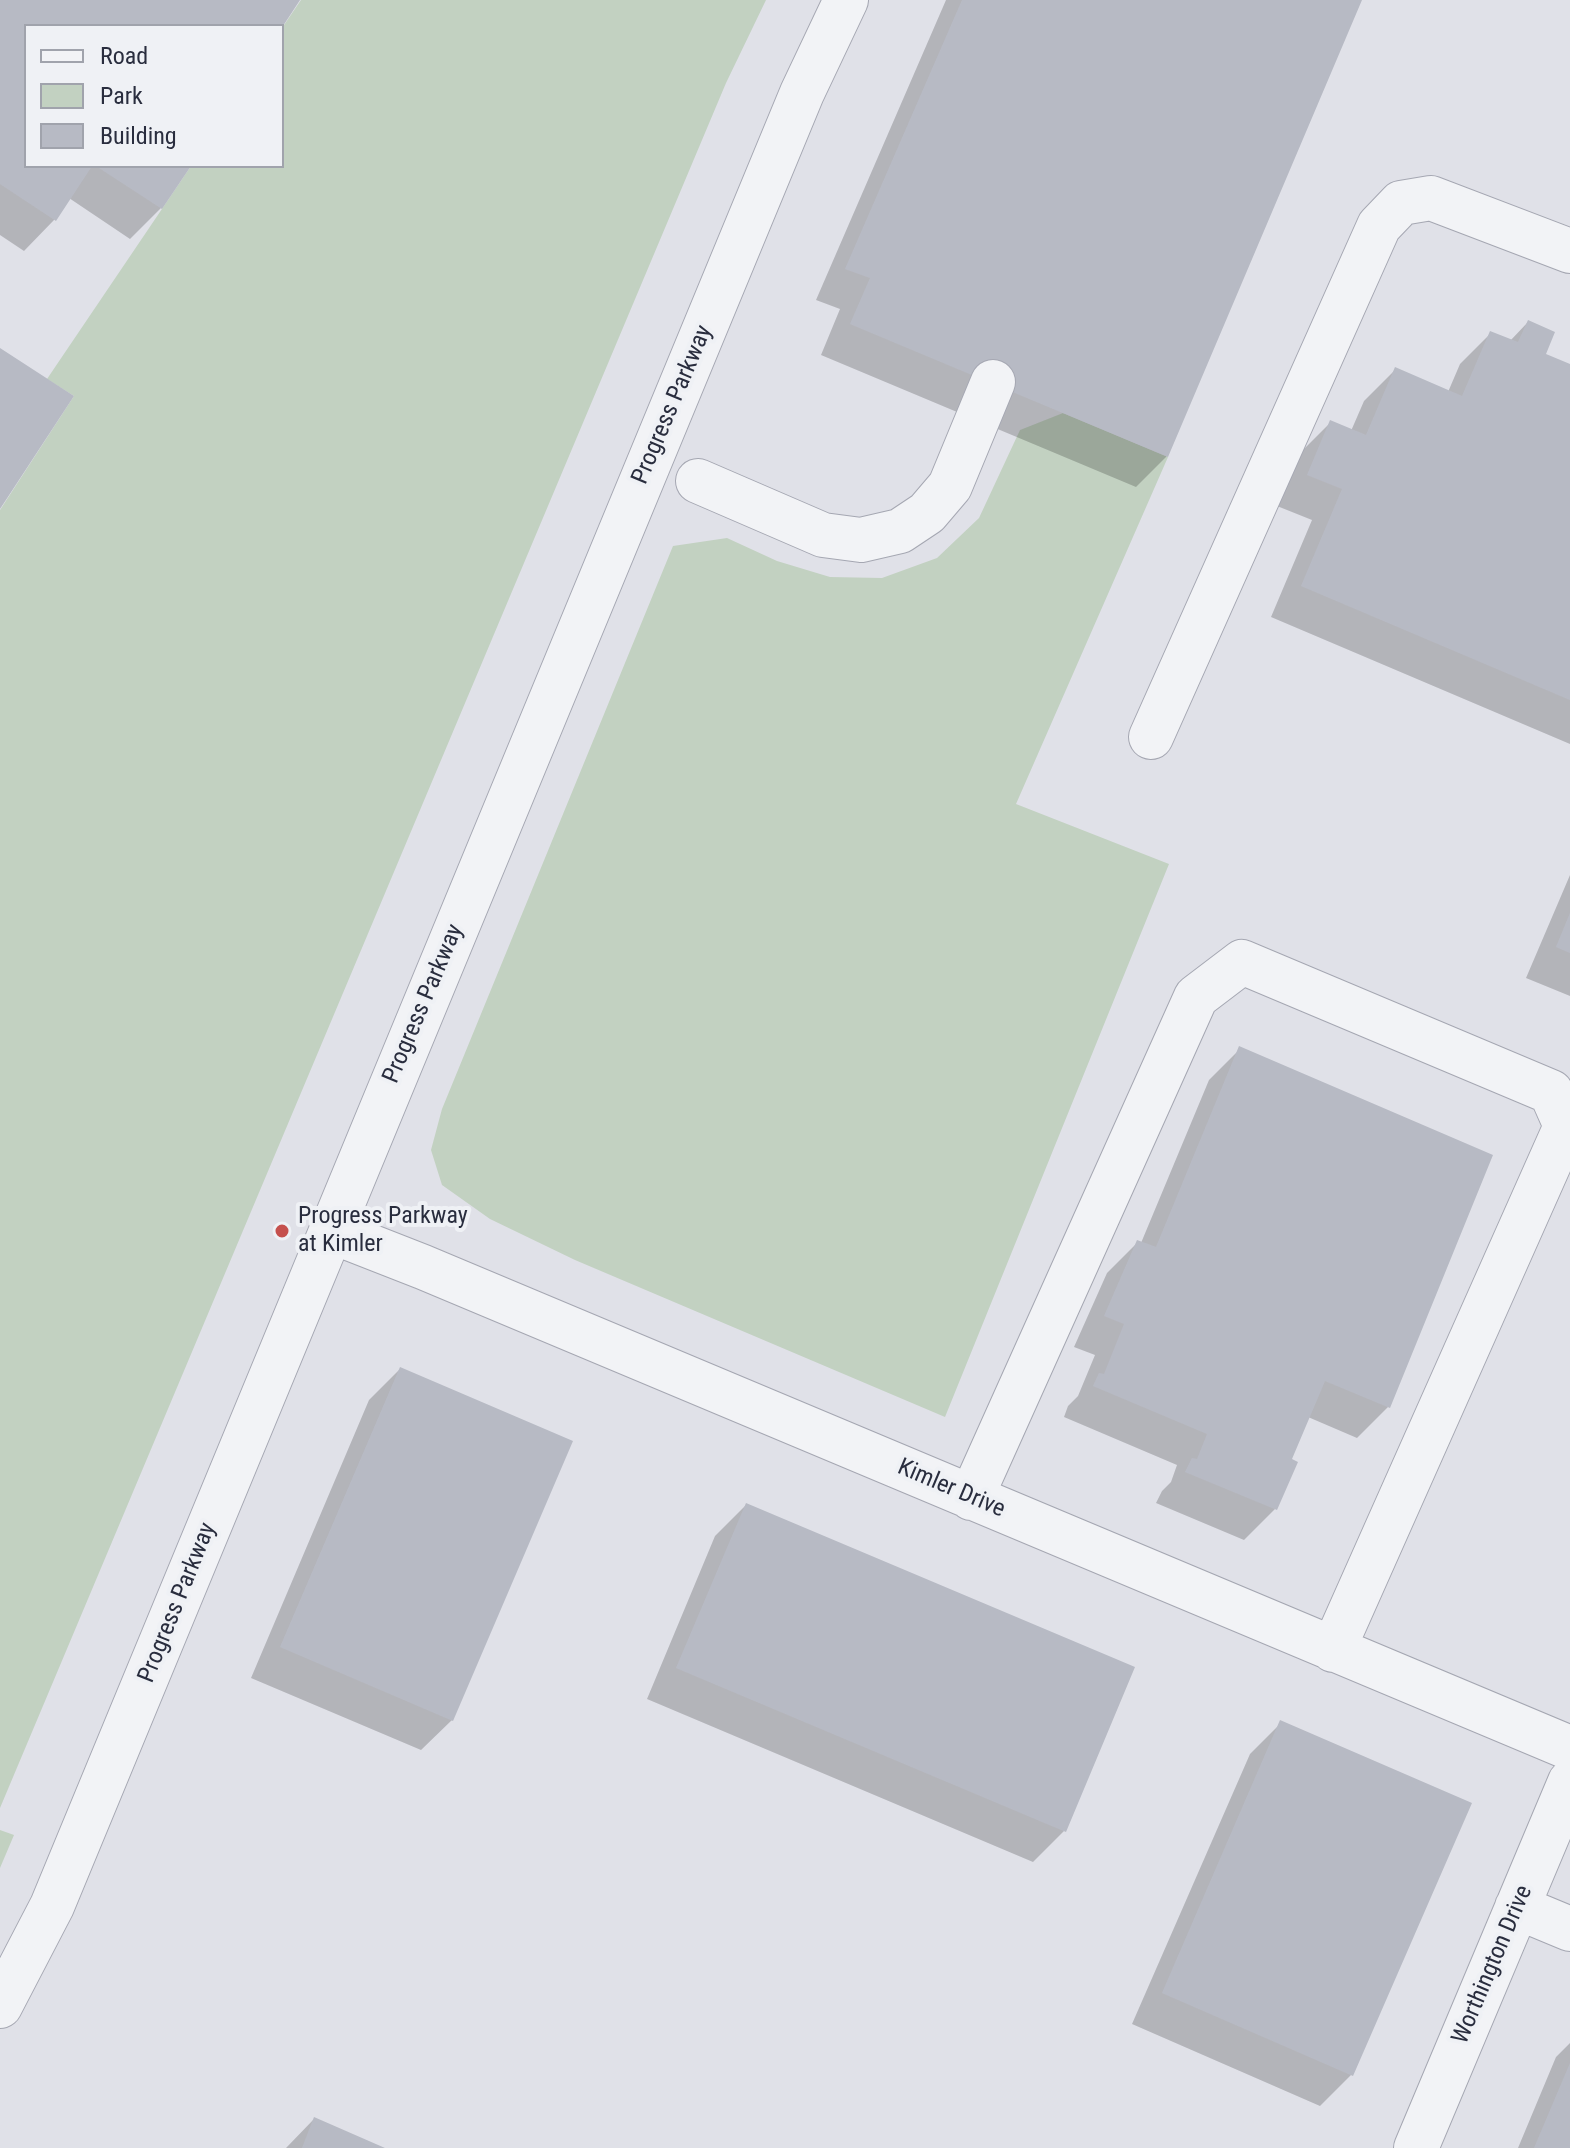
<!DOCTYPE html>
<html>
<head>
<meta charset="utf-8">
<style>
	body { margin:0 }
	#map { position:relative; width:1570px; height:2148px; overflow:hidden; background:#e0e1e8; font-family:"Roboto Condensed",sans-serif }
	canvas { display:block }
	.legend { position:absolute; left:24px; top:24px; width:260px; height:144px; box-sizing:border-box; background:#eff1f5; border:2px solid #a0a3ac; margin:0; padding:10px 14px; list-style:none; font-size:24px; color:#292d3e }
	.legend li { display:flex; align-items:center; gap:16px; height:40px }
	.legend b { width:40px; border:2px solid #a0a3ac }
</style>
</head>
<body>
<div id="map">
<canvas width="1570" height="2148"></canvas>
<ul class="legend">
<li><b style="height:10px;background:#f2f3f6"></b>Road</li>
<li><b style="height:22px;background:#c2d1c1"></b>Park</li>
<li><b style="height:22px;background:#b7bac4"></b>Building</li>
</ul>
</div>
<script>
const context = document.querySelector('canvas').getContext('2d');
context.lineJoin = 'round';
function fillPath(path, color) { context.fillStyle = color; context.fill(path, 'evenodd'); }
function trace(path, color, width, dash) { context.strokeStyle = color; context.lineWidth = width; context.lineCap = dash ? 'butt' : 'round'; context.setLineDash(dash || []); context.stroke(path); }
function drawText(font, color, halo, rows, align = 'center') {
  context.font = font + ' "Roboto Condensed",sans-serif'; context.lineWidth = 8; context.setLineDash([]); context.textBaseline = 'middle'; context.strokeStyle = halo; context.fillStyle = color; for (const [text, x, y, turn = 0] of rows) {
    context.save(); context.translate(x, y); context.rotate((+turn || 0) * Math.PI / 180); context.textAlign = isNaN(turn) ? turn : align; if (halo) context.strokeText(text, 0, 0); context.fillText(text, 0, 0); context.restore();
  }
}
const green = new Path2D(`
	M301,0H766L726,83L0,1808V510L74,396L47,379L191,166H282V28Z
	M1063,413L1168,457L1016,804L1169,864L945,1417L575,1260L490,1219L442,1185L431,1150L442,1109L673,546L727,538L777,561L830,577L882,578L937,558L979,518L1020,430Z
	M0,1830L14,1835L0,1868Z`);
const shadow = new Path2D(`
	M0,0H298L281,26H26V166H189L161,208L130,239L69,198L54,220L24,251L0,235Z
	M946,0H1360L1167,456L1136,487L821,355L840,309L816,300Z
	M1528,322L1543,355L1570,366V744L1271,617L1312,520L1277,506L1300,453L1331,422L1351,431L1364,401L1395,370L1448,392L1460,364L1491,333L1510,341Z
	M1570,875V996L1526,978Z
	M1240,1049L1388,1407L1357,1438L1308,1417L1289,1460L1275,1509L1244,1540L1156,1503L1162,1491L1171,1482L1177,1465L1064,1417L1068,1406L1078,1396L1095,1355L1074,1347L1107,1273L1138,1242L1141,1243L1209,1080Z
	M400,1369L452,1720L421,1750L251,1678L369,1400Z
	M746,1505L1064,1831L1033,1862L647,1699L715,1536Z
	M1281,1723L1469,1804L1351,2075L1320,2106L1132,2024L1250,1754Z
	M1570,2043V2148H1518L1556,2057Z
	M314,2119L380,2148H286Z`);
const building = new Path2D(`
	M0,0H300L283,26H26V166H92L56,221L0,184Z
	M962,0H1362L1168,457L850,324L870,278L845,269Z
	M96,166H191L162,209Z
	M1528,320L1555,332L1546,354L1570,364V700L1301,586L1342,489L1307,475L1330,420L1366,435L1395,367L1462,396L1490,331L1518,342Z
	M0,348L74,396L0,509Z
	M1570,913V953L1556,947Z
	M1239,1046L1493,1155L1390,1408L1325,1381L1292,1459L1298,1462L1277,1510L1185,1472L1192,1458L1197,1459L1207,1434L1093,1386L1099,1373L1104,1374L1124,1324L1104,1316L1137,1240L1156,1247Z
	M400,1367L573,1441L453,1721L280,1647Z
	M746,1503L1135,1667L1066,1832L676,1668Z
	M1280,1720L1472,1803L1353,2076L1162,1993Z
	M1570,2063V2148H1534Z
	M314,2117L385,2148H302Z`);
const minor = new Path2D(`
	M698,481L823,535L861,540L900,531L927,513L950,486L993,382
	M1151,737L1379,226L1401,203L1431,198L1570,251
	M331,1231L423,1267L1570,1748
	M971,1498L1196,997L1242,962L1551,1092L1566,1126L1333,1650
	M1517,1907L1570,1929
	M0,2006L52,1906L802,93L846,0
	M1416,2148L1570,1782`);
const markers = [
	[282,1231,8,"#c5504d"]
];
const streetNames = [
	["Progress Parkway",673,405,-67],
	["Progress Parkway",424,1004,-67],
	["Kimler Drive",951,1489,23],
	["Progress Parkway",178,1603,-68],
	["Worthington Drive",1493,1965,-67]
];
const poiNames = [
	["Progress Parkway",298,1217],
	["at Kimler",298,1245]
];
fillPath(green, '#c2d1c1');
fillPath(shadow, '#0003');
fillPath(building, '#b7bac4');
trace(minor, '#a5a7b2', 46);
trace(minor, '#f2f3f6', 44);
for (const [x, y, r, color] of markers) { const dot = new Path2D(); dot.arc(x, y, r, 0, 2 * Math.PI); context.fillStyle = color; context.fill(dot); trace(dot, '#eff1f5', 3); }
drawText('24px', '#292d3e', '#eff1f5', streetNames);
drawText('24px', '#292d3e', '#eff1f5', poiNames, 'left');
</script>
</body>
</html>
